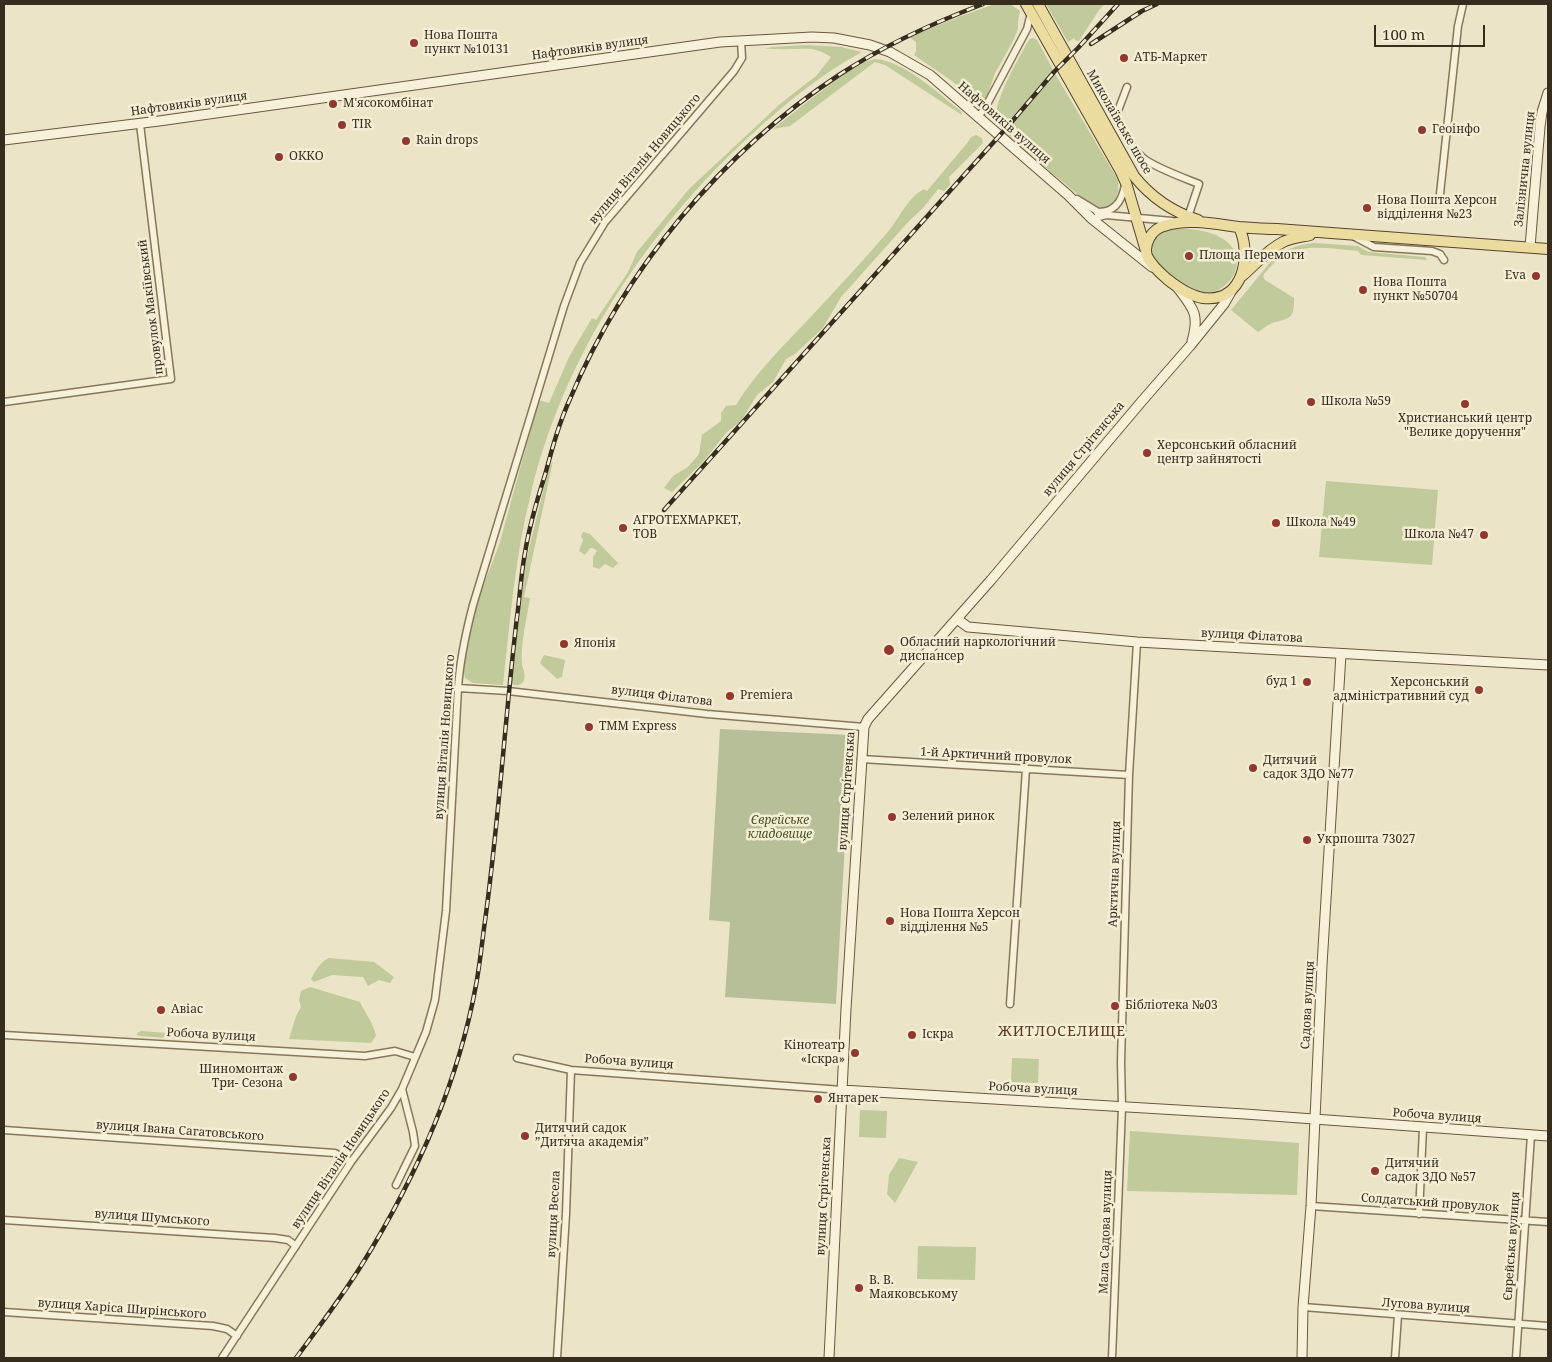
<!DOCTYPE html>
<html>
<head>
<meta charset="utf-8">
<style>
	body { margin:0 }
	#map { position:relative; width:1552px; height:1362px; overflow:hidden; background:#ece4c6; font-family:"Noto Serif",serif }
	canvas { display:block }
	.frame { position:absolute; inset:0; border:5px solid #372d1f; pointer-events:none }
	.scale { position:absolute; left:1374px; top:25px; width:111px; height:22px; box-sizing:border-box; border:2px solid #372d1f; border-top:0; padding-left:6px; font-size:15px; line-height:18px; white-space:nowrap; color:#372d1f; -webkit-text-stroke:4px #f4eed5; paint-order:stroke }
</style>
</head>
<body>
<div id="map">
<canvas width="1552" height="1362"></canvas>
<div class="frame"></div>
<div class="scale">100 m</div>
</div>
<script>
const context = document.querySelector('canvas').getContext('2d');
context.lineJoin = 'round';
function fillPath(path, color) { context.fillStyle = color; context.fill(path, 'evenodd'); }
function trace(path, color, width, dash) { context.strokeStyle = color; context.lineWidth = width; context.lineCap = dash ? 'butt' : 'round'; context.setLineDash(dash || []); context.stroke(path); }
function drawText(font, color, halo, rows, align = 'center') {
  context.font = font + ' "Noto Serif",serif'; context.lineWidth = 5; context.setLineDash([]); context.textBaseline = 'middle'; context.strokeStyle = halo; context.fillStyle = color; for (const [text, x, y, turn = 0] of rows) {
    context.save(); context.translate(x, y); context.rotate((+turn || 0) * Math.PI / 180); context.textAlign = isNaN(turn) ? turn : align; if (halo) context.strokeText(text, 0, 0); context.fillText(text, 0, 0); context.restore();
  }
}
const green = new Path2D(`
	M995,4H1010L1020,11L1018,21V29L1012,43L995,73L987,97L983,101L976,103L952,81L914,55L916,51V42L909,37L961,16Z
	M1046,4H1105L1099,10L1079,41L1075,40L1074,38L1068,42Z
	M1033,38L1037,40L1057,77L1118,180C1120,197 1114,213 1093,207L1005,134L1011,127L1006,123L1001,129C998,125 996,120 996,115C998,93 1017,62 1027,43L1030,39Z
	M807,45L841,47L862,52C821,74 786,103 752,134C648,229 564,355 531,493C515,556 510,621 503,685L473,683L465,678L464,672L466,653L469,639L479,597L499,545L539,400L549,403L569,357L592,318L596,320L628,272L637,252L689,189L780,104L817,75L831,57C814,46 807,49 788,49C780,50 772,48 764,49L772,47Z
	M875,59C906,62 936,92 961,111L962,115L885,65L875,62L790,126L773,129C793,113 813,97 835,81C847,73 860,62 875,59Z
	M976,135L982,138L983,143L949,177L950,185L944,191L938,189L923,208L909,221L841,297L823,328L795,354L786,359L773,382L757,395L741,421L727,432L703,462L672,492L664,488L673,476L688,467L699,454L702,435L721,421V413L726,406L736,405C755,374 780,349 805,323C833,293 861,263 887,233C899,219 908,197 924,189L927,191L968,142L971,137Z
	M1166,228C1186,229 1209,228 1226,241C1256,264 1219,308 1187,289C1181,286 1175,279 1169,274C1156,263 1149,257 1153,239Z
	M1314,243L1358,246L1368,252L1425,257L1427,260L1361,255L1358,251C1334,249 1306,243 1284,255C1276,260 1270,267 1264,274L1263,277L1265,280L1294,298C1294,315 1293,318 1276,322C1270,323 1263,329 1258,332L1231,310L1272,260C1285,249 1297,245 1314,243Z
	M553,461L524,597L530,598C527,618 520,645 522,665C523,669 526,675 524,680C522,686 516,686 511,684L526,561L549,467Z
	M1326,481L1438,490L1432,565L1319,557Z
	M583,532L590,534L618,563L613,568L605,564L599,569L593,567V557L597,551L593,548H590L585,555L579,551L583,540L581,536Z
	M544,655L565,660L562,677L557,679C552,673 545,669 540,663Z
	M329,958L374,962L394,977L390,983L379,980L368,986L363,977L332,975L314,982L311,979C316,970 320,962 329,958Z
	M310,987L360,1002C365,1013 374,1024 376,1036L371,1043L289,1039L296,1016L301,1007L299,1000L301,991Z
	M141,1031L181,1034L184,1037V1038L181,1039L140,1036L137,1035V1033Z
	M1012,1058L1039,1059L1038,1083L1011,1082Z
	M860,1110L887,1111L886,1138L859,1137Z
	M1130,1131L1299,1143L1297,1195L1127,1191Z
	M899,1158L918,1162L895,1203L887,1194L889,1175Z
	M918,1246L976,1247L975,1280L917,1279Z`);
const cemetery = new Path2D(`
	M720,729L851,735L836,1004L725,997L730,922L709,920Z`);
const street = new Path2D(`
	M1127,87L1116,116C1123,130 1130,147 1143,158C1156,168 1184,178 1199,184L1188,217
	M978,116L984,110L1027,29L1031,13
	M1440,194L1458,26L1463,4
	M1077,199L1100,213
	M1097,212C1115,213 1122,201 1125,185
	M1092,219L1106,215L1172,221
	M1355,237L1374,247L1432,251L1440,254L1444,260
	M4,402L171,379L140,124
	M458,688L508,691L707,714L864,727
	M861,759L1129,775
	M1010,1004L1026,769
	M4,1035L365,1056L395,1051L415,1057
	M517,1058L571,1070L842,1090
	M4,1130L335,1153L351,1162
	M396,1185L415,1146L413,1132L402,1089
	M1311,1206L1548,1222
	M1419,1214L1423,1128
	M4,1220L275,1238L288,1240L296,1246
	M1303,1307L1548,1326
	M4,1312L213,1326L227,1329L237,1336
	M222,1358L351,1162L391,1108L402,1089L426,1032L435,1000L446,911L458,688C460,659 466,632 473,605L564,306L580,263L605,222L734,71L742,58L741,41
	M557,1358L566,1214L571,1070
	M1112,1358L1122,1107L1121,1062L1129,775L1137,642
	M1395,1358L1398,1315
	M1516,1358L1531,1135`);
const secondary = new Path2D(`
	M4,140L159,121L720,42L812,37L834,38L870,45L890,52L930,75L1068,195L1092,219L1152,267
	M1530,247L1540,127L1542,112L1548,93
	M1177,287C1193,308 1200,314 1192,341
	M957,619L968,627L1137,642L1548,665
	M842,1090L1245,1114L1548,1136
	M829,1358L846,1009L864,727L868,719L991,580L1142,401L1190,346L1224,304L1232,290
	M1302,1358L1303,1307L1311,1206L1322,965L1341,654`);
const primary = new Path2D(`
	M1026,4L1120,170L1126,183L1146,251
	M1038,4L1134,176C1150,196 1173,212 1198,220
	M1239,227C1252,255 1244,303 1203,298C1190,296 1177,287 1167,279C1160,273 1151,265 1147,256C1143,244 1152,229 1164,226C1187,218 1215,224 1239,227C1251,228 1264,229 1277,229C1367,236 1458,242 1548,249
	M1242,276C1255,265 1267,250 1283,242C1291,238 1301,237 1310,235`);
const rail = new Path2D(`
	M1091,44L1142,11L1157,4
	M664,510L1009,125L1054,72L1078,48L1118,4
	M296,1358C318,1328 341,1298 361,1266C414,1181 458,1084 476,985C480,964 482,942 485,921C499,820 505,718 517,617C520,596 521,574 525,553C529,527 537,500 545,475C552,449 559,423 570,399C624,270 722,152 839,75C883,46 933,23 983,4`);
const markers = [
	[414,43,5,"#93382f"],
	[1124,58,5,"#93382f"],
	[333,104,5,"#93382f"],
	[342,125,5,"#93382f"],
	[1422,130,5,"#93382f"],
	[406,141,5,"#93382f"],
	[279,157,5,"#93382f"],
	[1367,208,5,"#93382f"],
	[1189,256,5,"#93382f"],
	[1536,276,5,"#93382f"],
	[1363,290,5,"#93382f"],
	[1311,402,5,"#93382f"],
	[1465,404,5,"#93382f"],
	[1147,453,5,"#93382f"],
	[1276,523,5,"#93382f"],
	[623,528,5,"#93382f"],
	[1484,535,5,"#93382f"],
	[564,644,5,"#93382f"],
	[889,650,6,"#93382f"],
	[1307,682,5,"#93382f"],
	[1479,690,5,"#93382f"],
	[730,696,5,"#93382f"],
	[589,727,5,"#93382f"],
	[1253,768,5,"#93382f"],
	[892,817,5,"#93382f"],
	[1307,840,5,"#93382f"],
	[890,921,5,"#93382f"],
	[1115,1006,5,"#93382f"],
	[161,1010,5,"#93382f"],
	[912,1035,5,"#93382f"],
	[855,1053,5,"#93382f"],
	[293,1077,5,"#93382f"],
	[818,1099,5,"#93382f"],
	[525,1136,5,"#93382f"],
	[1375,1171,5,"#93382f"],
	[859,1288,5,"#93382f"]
];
const poiNames = [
	["Нова Пошта",424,36],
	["пункт №10131",424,50],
	["АТБ-Маркет",1134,58],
	["М'ясокомбінат",343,104],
	["TIR",352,125],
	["Геоінфо",1432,130],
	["Rain drops",416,141],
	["ОККО",289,157],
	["Нова Пошта Херсон",1377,201],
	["відділення №23",1377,215],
	["Площа Перемоги",1199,256],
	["Eva",1526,276,"right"],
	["Нова Пошта",1373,283],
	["пункт №50704",1373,297],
	["Школа №59",1321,402],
	["Христианський центр",1465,419,"center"],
	["\"Велике доручення\"",1465,433,"center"],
	["Херсонський обласний",1157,446],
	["центр зайнятості",1157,460],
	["АГРОТЕХМАРКЕТ,",633,521],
	["ТОВ",633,535],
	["Школа №49",1286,523],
	["Школа №47",1474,535,"right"],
	["Обласний наркологічний",900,643],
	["диспансер",900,657],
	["Японія",574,644],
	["буд 1",1297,682,"right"],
	["Херсонський",1469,683,"right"],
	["адміністративний суд",1469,697,"right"],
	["Premiera",740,696],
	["TMM Express",599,727],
	["Дитячий",1263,761],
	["садок ЗДО №77",1263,775],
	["Зелений ринок",902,817],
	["Укрпошта 73027",1317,840],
	["Нова Пошта Херсон",900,914],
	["відділення №5",900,928],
	["Бібліотека №03",1125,1006],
	["Авіас",171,1010],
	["Іскра",922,1035],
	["Кінотеатр",845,1046,"right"],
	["«Іскра»",845,1060,"right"],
	["Шиномонтаж",283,1070,"right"],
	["Три- Сезона",283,1084,"right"],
	["Янтарек",828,1099],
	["Дитячий садок",535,1129],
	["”Дитяча академія”",535,1143],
	["Дитячий",1385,1164],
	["садок ЗДО №57",1385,1178],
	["В. В.",869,1281],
	["Маяковському",869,1295]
];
const streetNames = [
	["Нафтовиків вулиця",590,48,-8],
	["Нафтовиків вулиця",189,104,-8],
	["Миколаївське шосе",1119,122,60],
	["Нафтовиків вулиця",1004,123,41],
	["вулиця Віталія Новицького",645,159,-50],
	["Залізнична вулиця",1525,169,-84],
	["провулок Макіївський",151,307,-97],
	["вулиця Стрітенська",1084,449,-50],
	["вулиця Філатова",1252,636,3],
	["вулиця Філатова",662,696,7],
	["вулиця Віталія Новицького",445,737,-86],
	["1-й Арктичний провулок",996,756,3],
	["вулиця Стрітенська",847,791,-86],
	["Арктична вулиця",1115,874,-88],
	["Садова вулиця",1308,1005,-87],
	["Робоча вулиця",211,1035,3],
	["Робоча вулиця",629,1062,4],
	["Робоча вулиця",1033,1089,3],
	["Робоча вулиця",1437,1116,4],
	["вулиця Івана Сагатовського",180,1131,4],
	["вулиця Віталія Новицького",341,1159,-56],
	["вулиця Стрітенська",824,1196,-87],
	["Солдатський провулок",1430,1203,4],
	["вулиця Весела",554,1214,-87],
	["вулиця Шумського",152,1218,4],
	["Мала Садова вулиця",1106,1232,-88],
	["Єврейська вулиця",1512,1246,-86],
	["Лугова вулиця",1426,1306,4],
	["вулиця Харіса Ширінського",122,1309,4]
];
const parkNames = [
	["Єврейське",780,821],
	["кладовище",780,835]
];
const neighbourhoodNames = [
	["ЖИТЛОСЕЛИЩЕ",1062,1032]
];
fillPath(green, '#c0ca9a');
fillPath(cemetery, '#b7bf99');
trace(street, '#86775c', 9);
trace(secondary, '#68583f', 11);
trace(primary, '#554430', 12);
trace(street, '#f7f1d9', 6);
trace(secondary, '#f7f1d9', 9);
trace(primary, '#eddca0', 10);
trace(rail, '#372d1f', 4.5);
trace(rail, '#f4eed5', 2.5, [8]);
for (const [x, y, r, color] of markers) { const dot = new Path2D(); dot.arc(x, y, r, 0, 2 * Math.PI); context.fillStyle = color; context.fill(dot); trace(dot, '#f4eed5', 2); }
drawText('12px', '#372d1f', '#f4eed5', poiNames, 'left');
drawText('12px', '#372d1f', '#f4eed5', streetNames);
drawText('italic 12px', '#445327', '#f4eed5', parkNames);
context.letterSpacing = '1px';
drawText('14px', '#623421', '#f4eed5', neighbourhoodNames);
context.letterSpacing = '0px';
</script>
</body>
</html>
